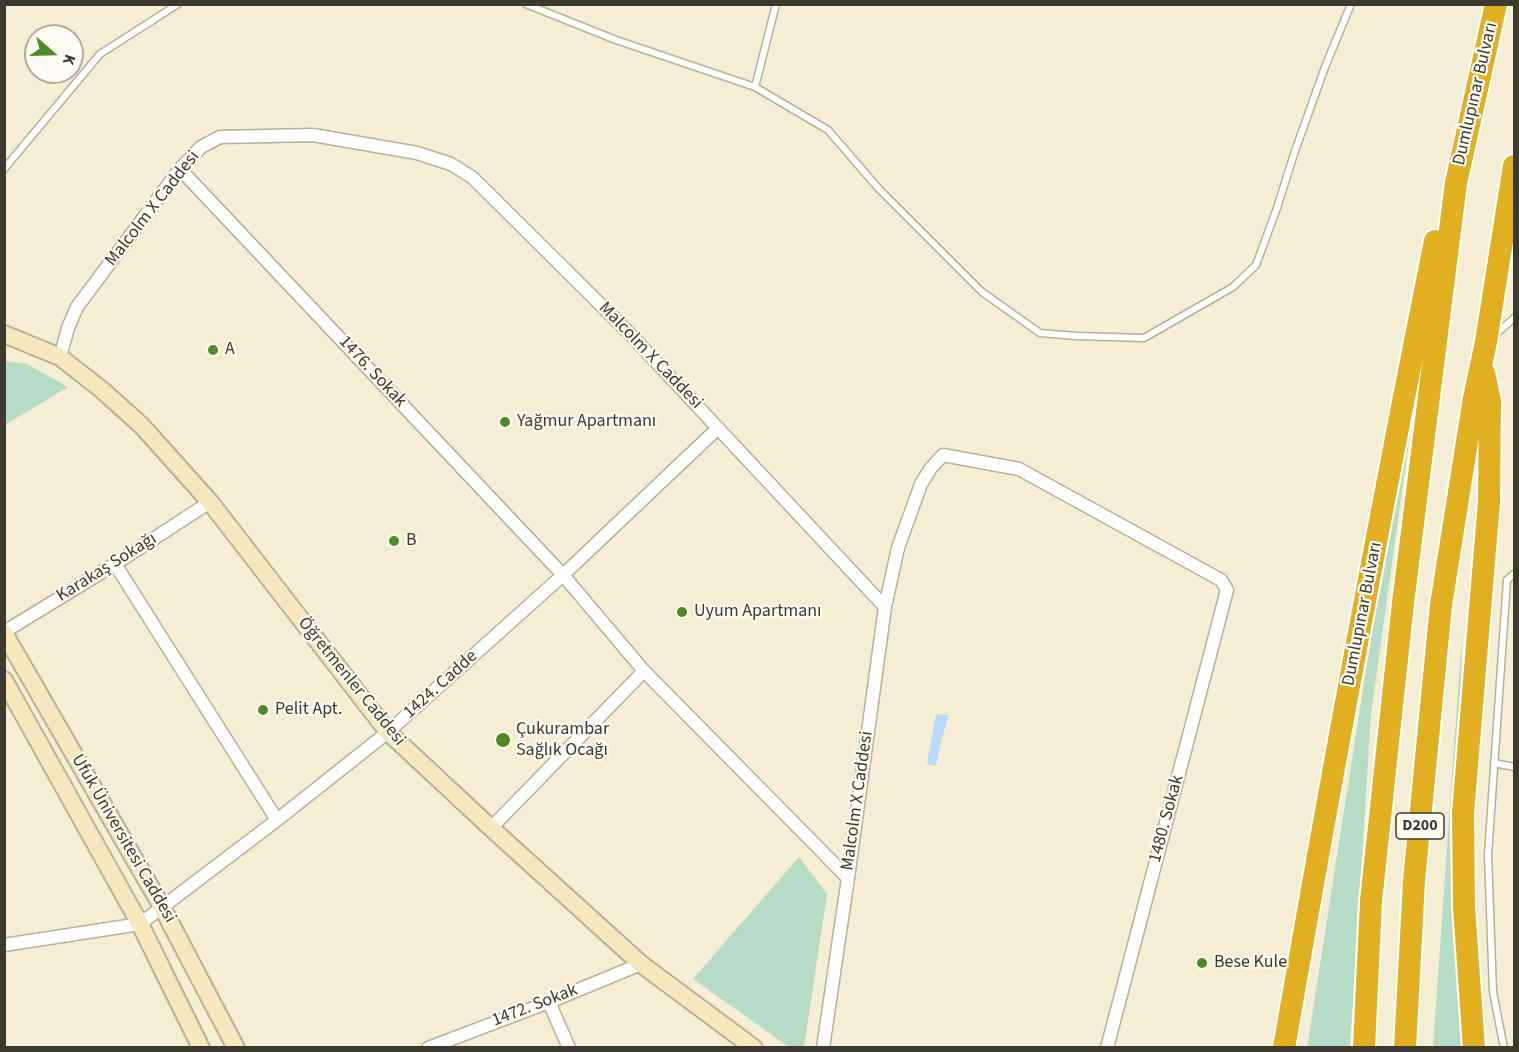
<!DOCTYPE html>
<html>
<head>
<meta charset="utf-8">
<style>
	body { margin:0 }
	#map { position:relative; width:1519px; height:1052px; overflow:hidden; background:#f5eed4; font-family:"Source Sans 3",sans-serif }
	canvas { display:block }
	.frame { position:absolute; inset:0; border:6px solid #3c3a2f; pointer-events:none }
	.north { position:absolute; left:24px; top:24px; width:60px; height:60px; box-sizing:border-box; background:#fefbf1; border:2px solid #b0aea3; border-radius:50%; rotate:110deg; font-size:16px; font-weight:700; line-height:24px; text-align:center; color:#3c3a2f }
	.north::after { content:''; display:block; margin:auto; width:21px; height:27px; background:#508a26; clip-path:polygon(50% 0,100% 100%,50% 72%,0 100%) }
</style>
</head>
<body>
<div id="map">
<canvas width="1519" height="1052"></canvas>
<div class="frame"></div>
<div class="north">K</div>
</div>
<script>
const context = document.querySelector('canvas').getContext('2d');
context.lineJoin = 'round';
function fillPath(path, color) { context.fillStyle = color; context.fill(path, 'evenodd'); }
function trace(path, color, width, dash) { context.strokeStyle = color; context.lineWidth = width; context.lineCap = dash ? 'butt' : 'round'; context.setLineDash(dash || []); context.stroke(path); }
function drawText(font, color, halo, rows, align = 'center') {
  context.font = font + ' "Source Sans 3",sans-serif'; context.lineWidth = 4.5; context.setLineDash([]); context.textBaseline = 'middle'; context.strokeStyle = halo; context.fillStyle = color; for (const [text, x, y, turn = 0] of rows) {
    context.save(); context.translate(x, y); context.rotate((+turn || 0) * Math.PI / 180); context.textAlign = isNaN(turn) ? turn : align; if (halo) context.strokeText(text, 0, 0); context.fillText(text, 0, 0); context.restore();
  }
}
const green = new Path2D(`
	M5,361L27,364L68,387L5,425Z
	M1414,405L1371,714L1350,1047L1307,1048L1407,407Z
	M1462,633L1457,876L1470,1047L1433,1048Z
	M799,857L827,894L804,1047H789L693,979Z`);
const water = new Path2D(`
	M936,714L949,715L942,737L936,766L927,764Z`);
const lane = new Path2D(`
	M526,4L616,40L755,87L828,130L879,189L982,292L1040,333L1076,336L1144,338L1233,287L1256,265L1277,208L1294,154L1325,67L1351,4
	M755,87L776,4
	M4,169L100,54L178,4
	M1495,335L1514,318
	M1494,763L1514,767
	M1504,1048L1493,992L1488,855L1507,580L1514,574`);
const street = new Path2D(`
	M180,169L563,575L644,671L848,878
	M60,357L68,328L77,307L180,169L201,147L220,137L313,135L417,153L451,164L473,178L630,334L885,607L848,878L823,1048
	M115,564L277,820
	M885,607L898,548L921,484L931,468L943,455L1019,469L1221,580L1227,590L1107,1048
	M4,632L115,564L210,502
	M491,828L644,671
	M4,945L140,924L277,820L388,732L563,575L718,428
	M549,1002L569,1048
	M428,1048L549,1002L641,964`);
const secondary = new Path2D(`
	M4,334L60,357L102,390L142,426L210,502L388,732L491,828L641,964L754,1048
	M4,633L162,907L236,1048
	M4,680L140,924L201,1048`);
const highway = new Path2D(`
	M1284,1048C1331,778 1381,509 1435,241
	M1364,1048L1371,901L1403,603L1456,183L1496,4
	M1405,1048L1414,881L1441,605L1474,398L1486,342L1514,166
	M1474,1048L1464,907L1463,813L1489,502L1490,401L1484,373`);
const markers = [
	[213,350,6,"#508a26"],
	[505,422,6,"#508a26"],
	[394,541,6,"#508a26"],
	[682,612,6,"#508a26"],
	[263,710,6,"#508a26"],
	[503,740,8,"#508a26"],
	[1202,963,6,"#508a26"]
];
const shields = [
	[1420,826,48]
];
const shieldNames = [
	["D200",1420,826]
];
const streetNames = [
	["Dumlupınar Bulvarı",1476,94,-77],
	["Malcolm X Caddesi",153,209,-52],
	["Malcolm X Caddesi",650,356,46],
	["1476. Sokak",372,372,47],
	["Karakaş Sokağı",107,568,-32],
	["Dumlupınar Bulvarı",1363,614,-79],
	["Öğretmenler Caddesi",351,682,51],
	["1424. Cadde",441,685,-42],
	["Malcolm X Caddesi",858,801,-82],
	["1480. Sokak",1167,819,-75],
	["Ufuk Üniversitesi Caddesi",123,839,60],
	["1472. Sokak",535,1006,-21]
];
const poiNames = [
	["A",225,350],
	["Yağmur Apartmanı",517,422],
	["B",406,541],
	["Uyum Apartmanı",694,612],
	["Pelit Apt.",275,710],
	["Çukurambar",516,730],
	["Sağlık Ocağı",516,751],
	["Bese Kule",1214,963]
];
fillPath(green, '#b7dcc5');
fillPath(water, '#b9dafd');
trace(lane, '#b7b198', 9);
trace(street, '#b7b198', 15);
trace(secondary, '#b7b198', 20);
trace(highway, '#fff', 26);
trace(lane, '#fff', 6);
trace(street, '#fff', 12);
trace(secondary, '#f6e7bd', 16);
trace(highway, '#e0b022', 22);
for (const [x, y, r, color] of markers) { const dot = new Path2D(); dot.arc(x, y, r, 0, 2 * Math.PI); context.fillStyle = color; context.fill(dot); trace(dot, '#fefbf1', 2); }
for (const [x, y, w] of shields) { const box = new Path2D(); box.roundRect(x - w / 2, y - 13, w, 26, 4.5); context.fillStyle = '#fefbf1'; context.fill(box); trace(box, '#3c3a2f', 1.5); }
drawText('bold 16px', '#3c3a2f', null, shieldNames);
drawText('18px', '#3c3a2f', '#fefbf1', streetNames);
drawText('18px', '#3c3a2f', '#fefbf1', poiNames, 'left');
</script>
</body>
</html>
